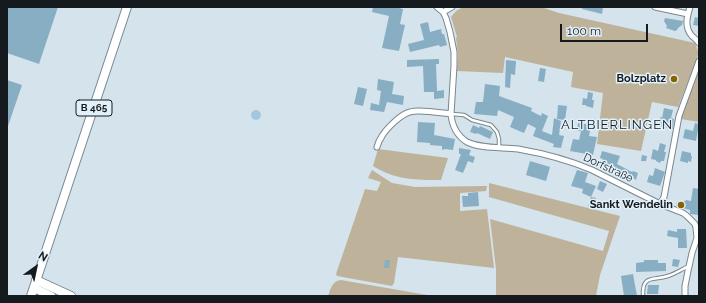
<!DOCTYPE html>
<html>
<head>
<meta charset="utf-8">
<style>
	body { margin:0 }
	#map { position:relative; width:706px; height:303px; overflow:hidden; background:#d4e3ec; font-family:Raleway,sans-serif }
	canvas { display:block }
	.frame { position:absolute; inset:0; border:8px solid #151a1e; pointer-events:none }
	.north { position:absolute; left:16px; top:247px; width:40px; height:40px; -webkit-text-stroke:3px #e1f0f9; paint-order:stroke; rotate:33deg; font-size:11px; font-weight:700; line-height:16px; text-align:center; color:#151a1e }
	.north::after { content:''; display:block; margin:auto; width:14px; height:18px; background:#151a1e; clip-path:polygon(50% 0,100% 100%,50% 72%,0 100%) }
	.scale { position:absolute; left:560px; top:24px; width:88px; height:18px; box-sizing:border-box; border:2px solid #151a1e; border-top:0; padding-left:5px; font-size:12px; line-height:14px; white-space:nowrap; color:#151a1e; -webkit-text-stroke:3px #e1f0f9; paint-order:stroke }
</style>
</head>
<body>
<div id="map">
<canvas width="706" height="303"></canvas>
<div class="frame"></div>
<div class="north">N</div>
<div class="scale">100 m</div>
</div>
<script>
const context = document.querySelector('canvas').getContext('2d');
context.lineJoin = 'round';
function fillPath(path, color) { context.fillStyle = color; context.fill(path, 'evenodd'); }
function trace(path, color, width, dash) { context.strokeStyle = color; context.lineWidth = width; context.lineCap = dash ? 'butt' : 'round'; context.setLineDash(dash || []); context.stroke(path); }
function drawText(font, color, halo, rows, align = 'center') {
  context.font = font + ' Raleway,sans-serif'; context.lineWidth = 3; context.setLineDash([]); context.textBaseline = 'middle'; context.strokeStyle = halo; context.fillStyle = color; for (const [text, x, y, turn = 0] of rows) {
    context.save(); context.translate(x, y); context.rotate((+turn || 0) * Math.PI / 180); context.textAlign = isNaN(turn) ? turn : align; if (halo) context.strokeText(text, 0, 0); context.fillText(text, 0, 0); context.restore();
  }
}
const green = new Path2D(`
	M463,7L531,8L541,7L559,13L695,43L698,51V55L678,107L652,102L641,151L597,144L603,93L571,87L573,72L505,57L503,73L457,71L458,55L456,38L457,37L451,17L456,11Z
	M699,70V122L681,119Z
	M378,149L448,158L441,180C416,180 395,180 373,166Z
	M372,170L392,183L415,187L487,186L486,191L460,193V211L487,209L494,268L398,257L394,283L392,286L337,276L336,274L365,189L377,191L381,182L368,178Z
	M489,183L620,216L600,275L596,296H496V269L490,219L603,251L609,231L489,197Z
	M341,280L433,296H328C331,288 332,281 341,280Z`);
const water = new Path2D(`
	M251 115a5 5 0 1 1 10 0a5 5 0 1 1-10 0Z`);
const building = new Path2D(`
	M7,7H58L39,64L7,53Z
	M373,7H394L403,9L400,24L405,25L399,51L382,48L389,16L372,12Z
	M582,7H603L602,14L582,9Z
	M695,17L699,18V26L693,25Z
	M665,18L683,21L682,25L678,28L677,30L675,31L666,28L667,26L664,21Z
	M428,22L430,32L441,29L442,34H444L447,45L440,47L439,45L410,52L408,44L424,40L420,24Z
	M439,59V64H436L437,91L444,90V98L434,99V92H424L423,66L407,67V60Z
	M506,60L516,61L515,75L511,74L510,88L505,87Z
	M540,68L546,69L544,82L538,81Z
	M378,79L394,82L392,94L404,96L403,105L387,102L384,112L370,110L371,103L379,105L381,91L377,90Z
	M7,80L22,85L8,126H7Z
	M485,84L500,86L499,96L532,108L531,111L541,116L542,113L548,116L542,131L552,135L554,118L561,121L559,135L564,136L561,148L553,147L554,144L533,136L536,128L528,124L524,133L510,127L514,117L498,110L497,116L474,114L476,102H483Z
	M358,87L367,89L363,106L354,104Z
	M588,92L593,93L592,100H594L593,108L586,106V105H582L583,98L587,99Z
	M558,105L567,106L565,120L557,119Z
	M664,108L673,110L671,118L674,119L673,129L659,126L660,117L662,118Z
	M418,122L435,123L434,135L455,139L453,150L445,149L442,150V146L430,145V143L417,142Z
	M578,123L591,125L589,136L597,137L593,155L570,151L573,139L579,140L581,131H577Z
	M695,123L699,124V131L698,130L696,141L683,138L685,129L693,131Z
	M473,125L479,128L480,126L493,132L490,139L477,133L476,134L470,132Z
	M660,143L666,145L664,152H666L664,161H661L660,163L656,161V160L651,159L653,149L658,151Z
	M459,148L471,150L469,155L475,157L473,163L468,161L463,173L455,170L461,154H459Z
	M602,151L620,156L617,164L632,172L633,171L638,173L636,180L633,178V180L629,178V179L612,171L613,167L601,164L603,159L600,158Z
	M682,151L691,153V156H692L691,162L688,161V163L680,161Z
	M642,155L647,156L646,161H641Z
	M530,161L550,167L546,181L526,175Z
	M655,168L665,172L660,186L647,182L649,175L653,176Z
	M577,170L588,173L585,182L596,186L591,197L596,198L593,208L588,207L591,197L582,193L583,189L571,186Z
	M600,181L607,184L603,192L597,189Z
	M693,188L699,189V215L690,214V210L676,206L677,202L682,203L686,200L691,201Z
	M478,192L479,206L463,207L462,196H468V193Z
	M677,229H686L687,248H678V238L667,236L668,230L677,232Z
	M673,259L680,260L678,267L672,266Z
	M385,260H390L389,268H384Z
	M644,260H658V263H666V271L636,272V263L644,262Z
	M633,274L637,296H624L621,276Z
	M648,285H659L658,294H647Z`);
const service = new Path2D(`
	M452,114L464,115L472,120L491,125L497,132L499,139V147
	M643,296C642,274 653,281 668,276C675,274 682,269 689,266`);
const minor = new Path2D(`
	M437,7L443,12L446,18L450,32L454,52V66L451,114C452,126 456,135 467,142C481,149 503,147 518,149C541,153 571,161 592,170L660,204L683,213L687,216L695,224L696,228L697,238L692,253L688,271L685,286V296
	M655,7L688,14
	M690,7C687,17 684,27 692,36C694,38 697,40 699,43
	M443,12L452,7
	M377,147C378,143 380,139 382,136C387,128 401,114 410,112C419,109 441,113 451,114
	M660,204L664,197L679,116L699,61`);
const primary = new Path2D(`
	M36,280L71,296
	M34,288L51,296
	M31,296L127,7`);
const markers = [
	[674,79,4,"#876300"],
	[681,205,4,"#876300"]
];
const shields = [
	[94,108,36]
];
const shieldNames = [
	["B 465",94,108]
];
const poiNames = [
	["Bolzplatz",666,79],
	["Sankt Wendelin",673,205]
];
const streetNames = [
	["Dorfstraße",608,168,25]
];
const quarterNames = [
	["ALTBIERLINGEN",617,125]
];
fillPath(green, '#beb29b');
fillPath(water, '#a2c8df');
fillPath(building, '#88aec4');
trace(service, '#7a878f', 4.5);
trace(minor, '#7a878f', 7);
trace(primary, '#7a878f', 10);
trace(service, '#fff', 2.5);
trace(minor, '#fff', 5);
trace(primary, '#fff', 8);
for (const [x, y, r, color] of markers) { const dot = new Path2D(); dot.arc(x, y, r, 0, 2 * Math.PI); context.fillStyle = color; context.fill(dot); trace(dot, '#e1f0f9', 1.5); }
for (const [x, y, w] of shields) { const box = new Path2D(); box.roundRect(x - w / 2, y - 8, w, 16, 3); context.fillStyle = '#e1f0f9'; context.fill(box); trace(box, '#151a1e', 1); }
drawText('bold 10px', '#151a1e', null, shieldNames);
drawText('bold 11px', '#151a1e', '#e1f0f9', poiNames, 'right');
drawText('11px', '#151a1e', '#e1f0f9', streetNames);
context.letterSpacing = '1px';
drawText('13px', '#151a1e', '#e1f0f9', quarterNames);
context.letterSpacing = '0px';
</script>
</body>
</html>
